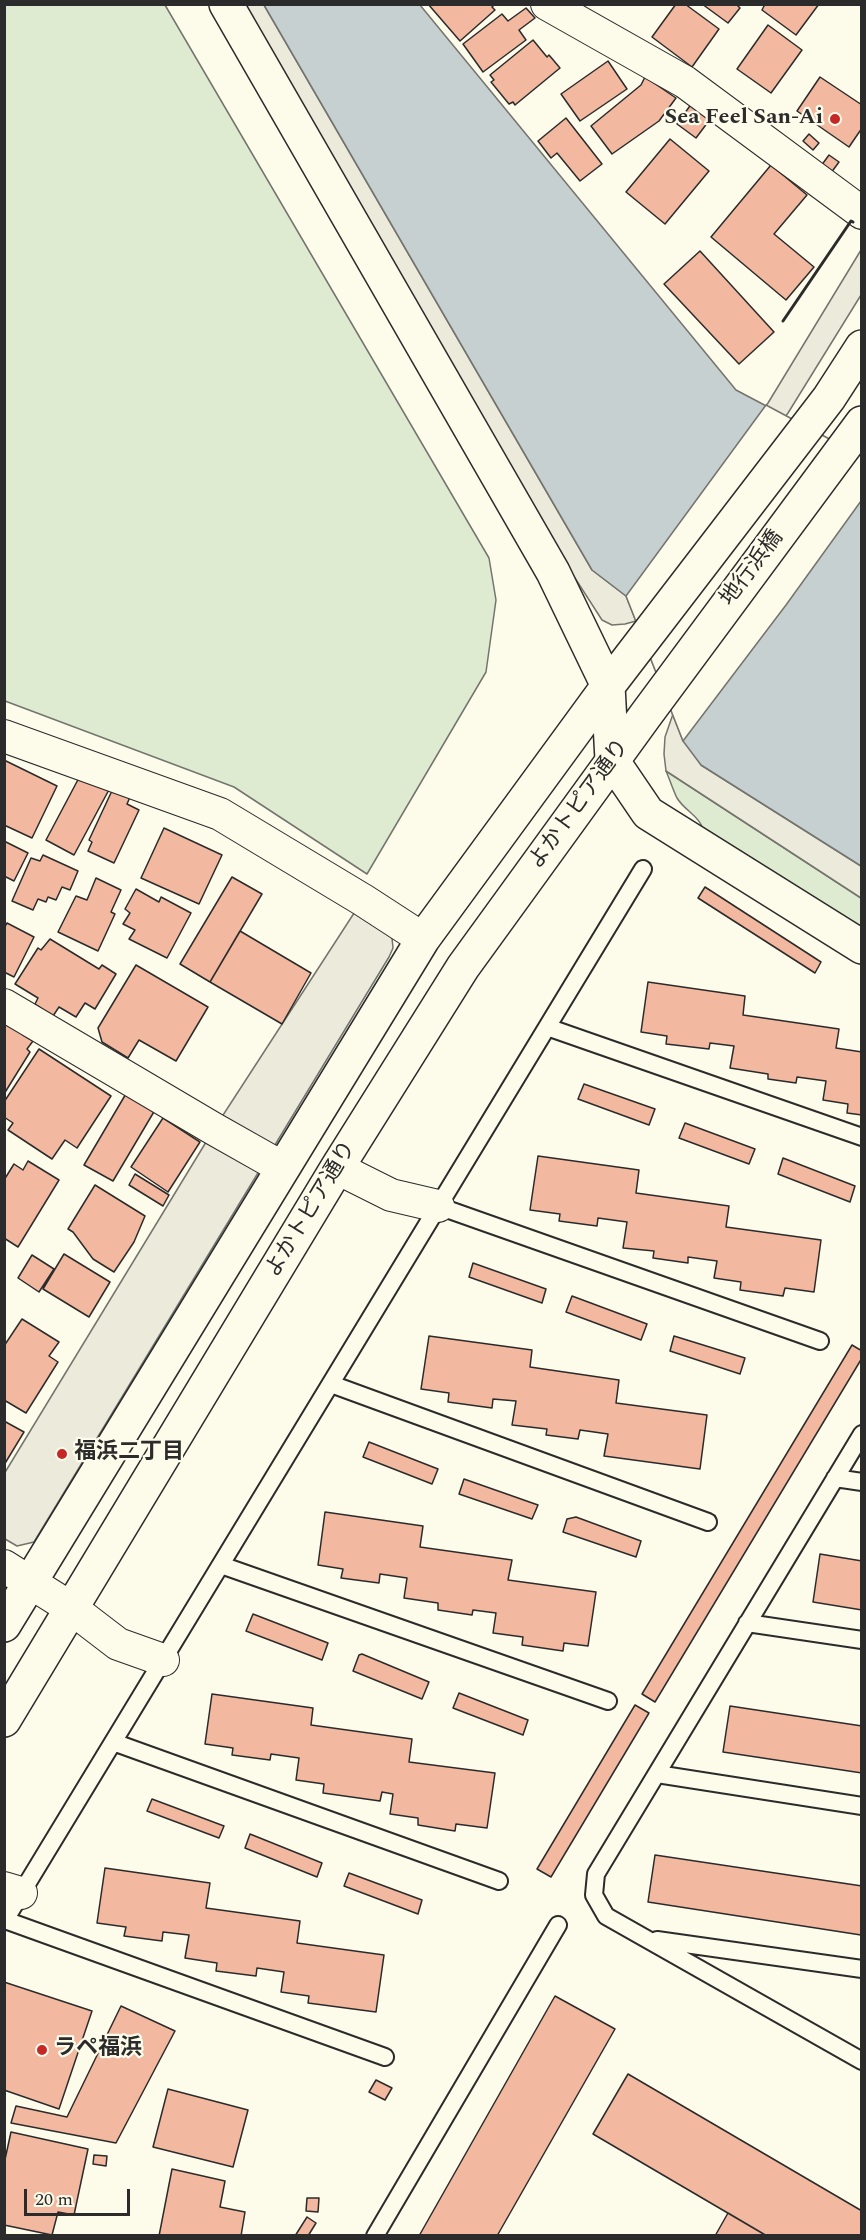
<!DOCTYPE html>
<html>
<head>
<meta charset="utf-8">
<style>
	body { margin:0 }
	#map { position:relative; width:866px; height:2240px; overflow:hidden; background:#fdfbea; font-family:Spectral,serif }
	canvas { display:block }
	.frame { position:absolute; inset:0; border:6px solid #2b2b2b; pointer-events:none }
	.scale { position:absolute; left:24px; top:2189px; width:106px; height:27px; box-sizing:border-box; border:3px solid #2b2b2b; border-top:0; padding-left:8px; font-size:18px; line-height:21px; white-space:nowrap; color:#2b2b2b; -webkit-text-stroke:4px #fdfbea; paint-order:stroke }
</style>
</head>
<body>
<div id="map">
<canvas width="866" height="2240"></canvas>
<div class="frame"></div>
<div class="scale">20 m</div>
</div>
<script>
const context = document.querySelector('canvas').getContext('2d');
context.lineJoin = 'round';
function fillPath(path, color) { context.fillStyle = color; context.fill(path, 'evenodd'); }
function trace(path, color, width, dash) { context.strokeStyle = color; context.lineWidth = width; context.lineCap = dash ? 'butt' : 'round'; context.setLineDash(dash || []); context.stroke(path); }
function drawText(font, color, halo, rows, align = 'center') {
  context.font = font + ' Spectral,"Noto Sans JP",serif'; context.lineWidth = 4.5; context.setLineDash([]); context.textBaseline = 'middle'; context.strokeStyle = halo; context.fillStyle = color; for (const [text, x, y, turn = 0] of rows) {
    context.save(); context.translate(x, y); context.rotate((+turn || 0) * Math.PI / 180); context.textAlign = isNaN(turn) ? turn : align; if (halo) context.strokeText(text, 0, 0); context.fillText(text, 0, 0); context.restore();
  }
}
const green = new Path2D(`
	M4,5H165L489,558L496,600L486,672L367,874L234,787L5,701Z
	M666,771L861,898V927L702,827C699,816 684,810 677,798C673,790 670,780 666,771Z`);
const parking = new Path2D(`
	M245,5H264L592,570L626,596L768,403L861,250V295L788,413L636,621L625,624L612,625L602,620L573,575Z
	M673,714L701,765L861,866V898L666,771L664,754L665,737Z
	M358,907L387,931L392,938L393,948L389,957L34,1542L17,1546L5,1539L4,1474L214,1129Z`);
const water = new Path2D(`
	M264,5H420L736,390L861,456V866L701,765L683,741L626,596L592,570Z`);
const pier = new Path2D(`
	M766,405L861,456V501L786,605L683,741L626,596Z`);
const building = new Path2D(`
	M428,4H495L492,7L495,10L460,41Z
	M676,4H685L719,29L692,67L652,37Z
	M702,4H736L740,8L728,23Z
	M765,4H819L796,35L762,10Z
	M526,8L535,18L519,30L526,40L483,72L463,44L502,14L508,21Z
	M768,25L802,50L771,93L737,69Z
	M533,40L547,57L549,55L560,68L515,105L513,102L509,104L491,82L494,80L490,75Z
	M608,61L627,89L580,121L561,94Z
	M645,77L676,98L659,121L612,154L591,126L641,85Z
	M820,77L862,105V128L849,147L797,111Z
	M692,103L711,118L696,138L677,124Z
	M566,118L602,164L580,181L557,153L551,158L538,141Z
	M809,134L819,143L813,150L803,141Z
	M670,139L709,171L665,224L626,192Z
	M829,155L839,162L828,177L818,170Z
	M771,165L807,195L774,234L814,267L786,300L711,237Z
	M700,251L774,332L739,364L664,284Z
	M4,760L57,786L32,838L4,825Z
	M81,774L111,786L74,855L46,840Z
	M117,780L134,788L127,804L139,810L114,863L88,851L92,842L89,840Z
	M164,828L222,855L199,904L141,878Z
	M4,841L28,853L14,881L4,876Z
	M43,855L78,871L70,890L62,887L56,900L48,897L46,902L38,899L33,910L12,901L31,858L40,861Z
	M232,877L262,894L210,982L180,964Z
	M96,878L121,890L111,912L115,914L98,951L58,932L76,896L87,900Z
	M705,887L821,962L815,973L698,898Z
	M136,889L159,902L161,897L191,913L167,958L129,939L135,930L123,924L130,913L125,909Z
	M7,923L34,937L14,977L4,972V928Z
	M240,931L311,973L282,1024L210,982Z
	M50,939L99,969L102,965L116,974L95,1009L85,1003L76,1017L59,1007L53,1016L35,1004L38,998L15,984L38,948L41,950Z
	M136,965L208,1007L176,1061L139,1040L128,1058L102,1042L98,1028Z
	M648,982L745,996L743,1015L839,1029L836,1048L862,1052V1115L847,1113L848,1104L823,1100L826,1081L797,1077L796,1083L768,1079V1074L730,1068L734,1046L710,1043L709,1049L666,1044L667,1036L641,1032Z
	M11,1017L28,1028L23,1035L33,1041L27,1049L30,1052L4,1094V1028Z
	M39,1049L111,1096L77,1148L65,1140L52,1159L8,1130L13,1123L4,1117V1102Z
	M584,1084L655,1109L649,1125L578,1099Z
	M127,1092L155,1110L113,1181L84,1165Z
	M163,1118L200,1142L168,1192L131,1167Z
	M685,1123L755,1149L749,1164L679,1138Z
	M538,1156L639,1170L636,1193L729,1206L726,1227L821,1240L814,1292L785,1288L783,1296L740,1290L741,1282L714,1278L717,1261L688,1257V1263L653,1258L654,1251L623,1248L627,1222L598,1218L597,1226L559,1221L560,1214L530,1210Z
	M783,1158L855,1186L850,1202L778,1174Z
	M28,1161L59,1180L18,1247L4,1238V1180L14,1164L23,1170Z
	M135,1174L169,1195L163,1206L129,1185Z
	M95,1185L145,1216L134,1242L114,1272L93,1259L73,1232L68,1229Z
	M64,1254L110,1282L89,1317L43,1289Z
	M32,1255L54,1269L39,1292L18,1278Z
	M473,1263L546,1289L542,1303L469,1277Z
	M572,1296L647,1324L641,1340L566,1312Z
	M22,1319L59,1342L49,1356L58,1362L26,1413L4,1400V1346Z
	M429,1336L532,1350L530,1367L619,1380L616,1403L707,1415L700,1469L604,1456L608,1434L580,1430L578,1439L546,1435L547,1429L512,1425L516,1401L493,1399L492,1408L448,1402L449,1393L421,1389Z
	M674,1336L745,1358L740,1374L670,1351Z
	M852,1345L862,1351V1358L655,1702L642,1694Z
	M4,1421L24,1432L4,1465Z
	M369,1442L438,1469L432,1484L363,1457Z
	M464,1479L538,1505L532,1519L459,1494Z
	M325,1512L423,1526L420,1547L512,1560L508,1580L596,1592L588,1646L564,1643L563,1651L522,1645L523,1637L493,1633L496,1613L473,1610L472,1615L438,1610V1603L404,1598L407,1578L380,1574L379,1583L341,1578L343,1569L318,1565Z
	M576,1517L641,1541L636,1557L563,1532L567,1519Z
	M820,1554L862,1561V1610L813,1602Z
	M253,1614L328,1643L322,1660L246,1631Z
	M362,1654L429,1682L422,1699L353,1671L359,1655Z
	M459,1693L528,1720L523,1735L453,1708Z
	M212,1694L313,1708L311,1725L412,1739L409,1762L495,1773L487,1828L456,1824L455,1831L418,1825V1818L390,1814L393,1794L382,1792L380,1801L323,1793L324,1784L296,1780L299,1758L271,1754L270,1760L232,1755L233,1748L205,1744Z
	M635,1705L649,1713L551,1877L537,1869Z
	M730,1706L862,1726V1773L723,1752Z
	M152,1799L224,1826L219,1838L147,1811Z
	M250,1834L322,1863L317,1877L245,1848Z
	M655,1855L862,1886L861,1935L648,1902Z
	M105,1868L210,1883L206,1908L300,1921L297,1943L384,1955L376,2012L308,2003L309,1996L281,1992L284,1972L257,1968L256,1976L216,1971L217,1963L185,1958L189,1935L163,1932L162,1941L124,1936L126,1927L97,1923Z
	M349,1873L422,1900L418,1914L344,1886Z
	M4,1982L92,2011L59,2109L4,2090Z
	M555,1996L615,2029L497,2236H419Z
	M121,2006L175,2031L116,2143L11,2123L16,2106L67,2117Z
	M628,2074L862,2211V2236H767L593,2134Z
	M376,2080L392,2088L385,2100L369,2092Z
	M168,2089L248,2110L233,2167L153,2147Z
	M11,2132L88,2149L74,2215L58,2212L52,2235L4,2225V2164Z
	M94,2155L107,2156L106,2166L93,2164Z
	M172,2169L225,2181L220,2207L245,2212L241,2236H159Z
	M307,2198H319L318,2212L306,2211Z
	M728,2213L767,2236H715Z
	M307,2217L316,2223L308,2236H295Z`);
const lane = new Path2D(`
	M547,1027L862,1137
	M438,1206L820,1341
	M331,1384L708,1522
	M862,1434L596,1874L594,1895L606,1916L862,2061
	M835,1478L862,1482
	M221,1565L608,1701
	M747,1623L862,1640
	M113,1742L499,1881
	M657,1774L862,1806
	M657,1940L862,1969
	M385,2057L5,1920L643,869
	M375,2236L558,1925`);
const street = new Path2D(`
	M547,4L685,82L862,213
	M4,736L220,814L363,900L423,939
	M4,1005L214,1129L283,1168
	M337,1168L391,1195L438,1206
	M4,1566L71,1608L118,1644L163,1660
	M4,1888L21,1893`);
const secondary = new Path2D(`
	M226,4L553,572L608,686L612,760L648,813L862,947
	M4,1625L423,939L608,686L829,398L862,347
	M4,1720L337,1168L463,967L645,716L862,423`);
const wall = new Path2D(`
	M783,321L851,221L853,222`);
const markers = [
	[835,119,6,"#c62828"],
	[62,1454,6,"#c62828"],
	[42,2050,6,"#c62828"]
];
const poiNames = [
	["Sea Feel San-Ai",823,119,"right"],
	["福浜二丁目",74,1454],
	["ラペ福浜",54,2050]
];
const streetNames = [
	["地行浜橋",753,569,-53],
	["よかトピア通り",580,805,-54],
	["よかトピア通り",312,1210,-59]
];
fillPath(green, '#deebd1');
trace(green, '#74746e', 1.5);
fillPath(parking, '#eceadb');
trace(parking, '#74746e', 1.5);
fillPath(water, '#c7d0d0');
trace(water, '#74746e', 1.5);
fillPath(pier, '#fdfbea');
trace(pier, '#74746e', 1.5);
fillPath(building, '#f2b8a0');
trace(building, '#2b2b2b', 1.5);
trace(lane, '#2b2b2b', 20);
trace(street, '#2b2b2b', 34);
trace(secondary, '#2b2b2b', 36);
trace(lane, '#fdfbea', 16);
trace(street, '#fdfbea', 32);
trace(secondary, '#fdfbea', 33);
trace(wall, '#2b2b2b', 3);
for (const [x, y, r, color] of markers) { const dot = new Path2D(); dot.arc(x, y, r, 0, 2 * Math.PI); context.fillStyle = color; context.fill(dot); trace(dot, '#fdfbea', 2); }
drawText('bold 22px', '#2b2b2b', '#fdfbea', poiNames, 'left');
drawText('22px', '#2b2b2b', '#fdfbea', streetNames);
</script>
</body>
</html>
